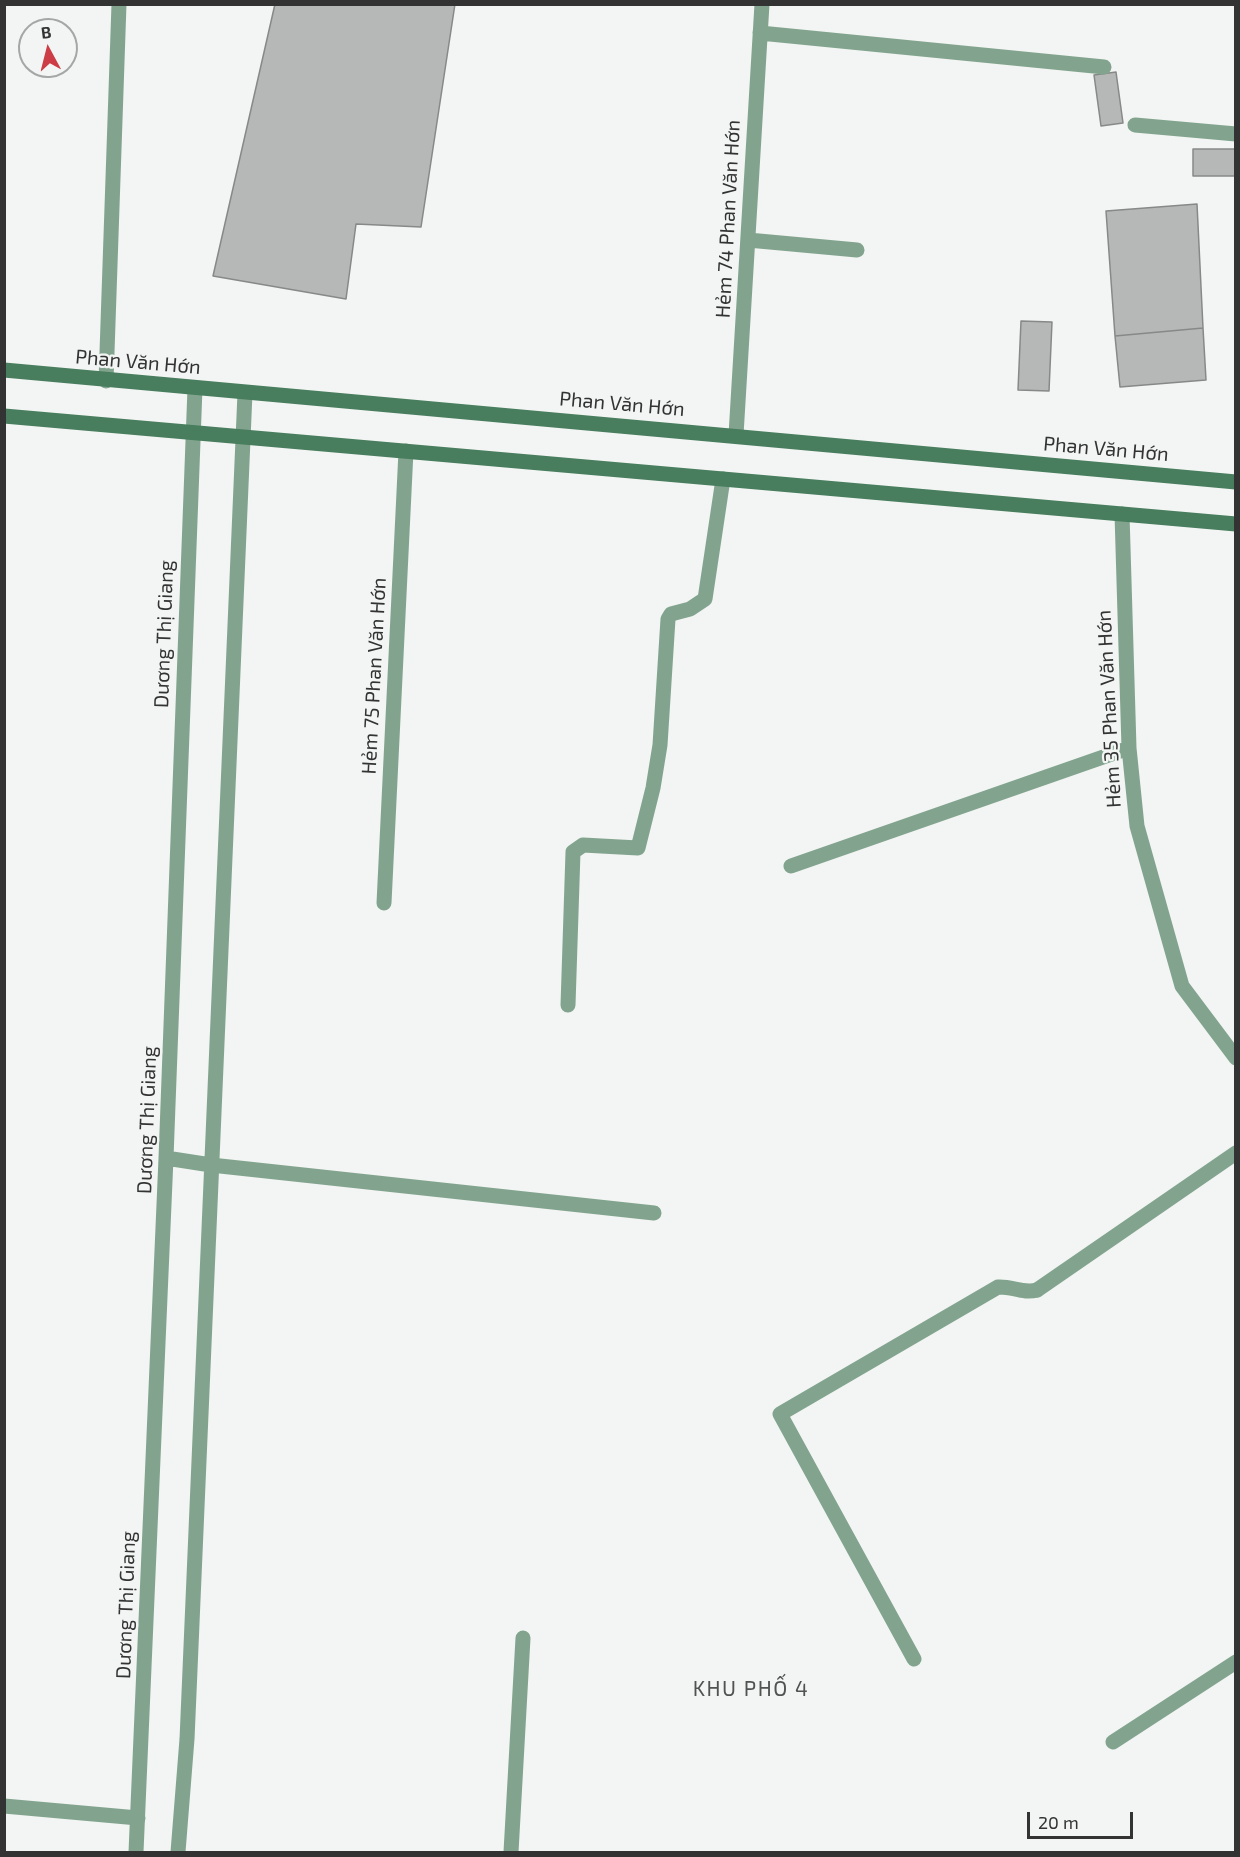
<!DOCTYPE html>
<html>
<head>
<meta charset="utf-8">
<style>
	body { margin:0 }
	#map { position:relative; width:1240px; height:1857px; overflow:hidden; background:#f2f5f3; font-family:"Exo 2",sans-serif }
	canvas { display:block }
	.frame { position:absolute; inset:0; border:6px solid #323332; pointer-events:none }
	.north { position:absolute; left:18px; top:18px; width:60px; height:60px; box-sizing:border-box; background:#f2f5f3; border:2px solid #a5a7a6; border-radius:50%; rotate:353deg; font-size:16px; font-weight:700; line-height:24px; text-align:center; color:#323332 }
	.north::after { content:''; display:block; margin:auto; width:21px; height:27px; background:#cd3d45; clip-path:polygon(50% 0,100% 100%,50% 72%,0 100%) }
	.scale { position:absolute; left:1027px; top:1812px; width:106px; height:27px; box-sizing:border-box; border:3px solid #323332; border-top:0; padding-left:8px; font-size:18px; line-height:21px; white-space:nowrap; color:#323332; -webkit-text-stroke:4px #f2f5f3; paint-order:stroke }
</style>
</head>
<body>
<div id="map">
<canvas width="1240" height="1857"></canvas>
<div class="frame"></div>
<div class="north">B</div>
<div class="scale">20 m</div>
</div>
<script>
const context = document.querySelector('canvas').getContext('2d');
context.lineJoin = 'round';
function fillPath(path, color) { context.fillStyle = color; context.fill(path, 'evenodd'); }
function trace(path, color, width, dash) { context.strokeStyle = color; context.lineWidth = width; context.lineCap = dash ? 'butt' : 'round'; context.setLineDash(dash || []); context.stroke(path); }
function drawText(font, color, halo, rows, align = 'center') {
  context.font = font + ' "Exo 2",sans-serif'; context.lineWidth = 4.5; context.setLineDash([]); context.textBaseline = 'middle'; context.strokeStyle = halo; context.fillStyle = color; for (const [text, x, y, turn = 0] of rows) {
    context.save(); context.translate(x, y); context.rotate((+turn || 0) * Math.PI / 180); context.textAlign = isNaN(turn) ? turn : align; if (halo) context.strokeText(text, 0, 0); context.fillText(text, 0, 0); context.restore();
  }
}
const building = new Path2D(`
	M275,4H455L421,227L356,224L346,299L213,276Z
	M1116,72L1123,123L1101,126L1094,75Z
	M1193,149H1236V176H1193Z
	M1197,204L1203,328L1115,336L1106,211Z
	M1021,321L1052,322L1049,391L1018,390Z
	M1203,328L1206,380L1120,387L1115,336Z`);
const lane = new Path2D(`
	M760,33L1104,67
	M1135,125L1236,134
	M748,240L857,250
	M736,435L762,4
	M1122,514L1129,748L1137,826L1182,986L1236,1058
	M791,866L1129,748
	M384,903L406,451
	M211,1165L654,1213
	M1037,1290L1236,1153
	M1113,1742L1236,1662
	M4,1806L138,1818
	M511,1852L523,1638`);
const street = new Path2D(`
	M106,381L119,4
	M568,1005L573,852L583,845L638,848L653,788L660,745L668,619L671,614L690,609L705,599L723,479
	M166,1158L211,1165
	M914,1659L780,1414L998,1287C1012,1286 1023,1294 1037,1290
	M136,1852L166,1158L195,388
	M178,1852L187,1739L245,393`);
const secondary = new Path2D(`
	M4,370L1236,482
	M4,416L1236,524`);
const streetNames = [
	["Hẻm 74 Phan Văn Hớn",728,219,-87],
	["Phan Văn Hớn",138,362,5],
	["Phan Văn Hớn",622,404,5],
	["Phan Văn Hớn",1106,449,5],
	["Dương Thị Giang",164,634,-88],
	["Hẻm 75 Phan Văn Hớn",374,676,-87],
	["Hẻm 35 Phan Văn Hớn",1109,709,-93],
	["Dương Thị Giang",147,1120,-88],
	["Dương Thị Giang",126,1605,-88]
];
const neighbourhoodNames = [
	["KHU PHỐ 4",751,1689]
];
fillPath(building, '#b5b8b6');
trace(building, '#878988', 1.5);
trace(lane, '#82a48e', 15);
trace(street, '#82a48e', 15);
trace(secondary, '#487d5e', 15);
drawText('20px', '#323332', '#f2f5f3', streetNames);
context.letterSpacing = '1.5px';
drawText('21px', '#505351', '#f2f5f3', neighbourhoodNames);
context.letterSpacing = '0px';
</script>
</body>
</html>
